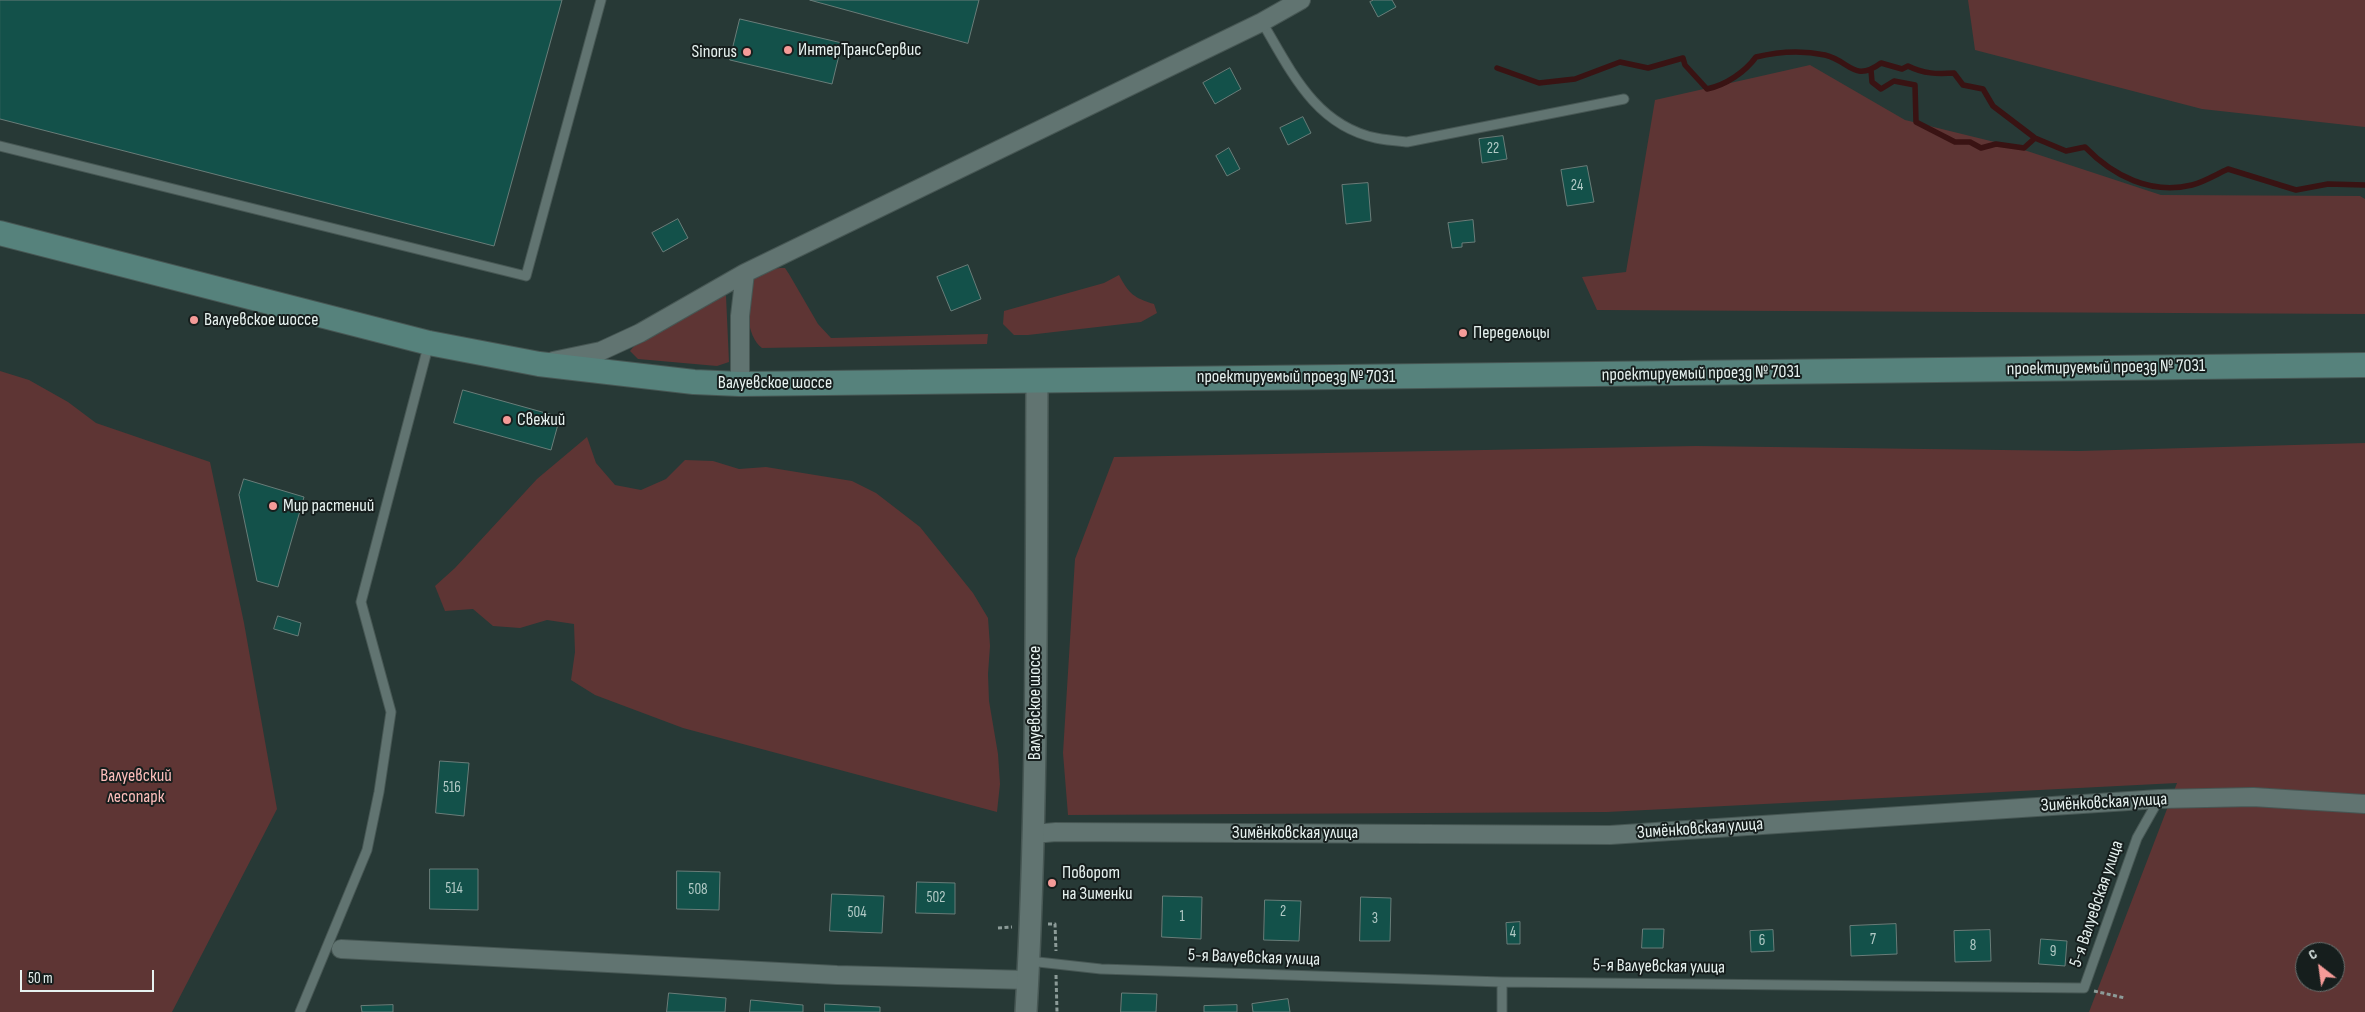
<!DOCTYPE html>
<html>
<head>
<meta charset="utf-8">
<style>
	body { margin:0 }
	#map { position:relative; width:2365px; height:1012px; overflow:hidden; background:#273936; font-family:"Sofia Sans Condensed",sans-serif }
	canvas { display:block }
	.north { position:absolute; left:2295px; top:942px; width:50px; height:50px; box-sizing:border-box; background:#161e1d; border:1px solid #6a7371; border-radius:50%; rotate:330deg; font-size:14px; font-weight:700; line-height:20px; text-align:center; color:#e7f2f0 }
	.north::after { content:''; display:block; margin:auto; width:18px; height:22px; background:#f59b98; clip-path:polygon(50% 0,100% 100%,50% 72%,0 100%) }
	.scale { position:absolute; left:20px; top:970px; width:134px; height:22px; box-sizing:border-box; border:2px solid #e7f2f0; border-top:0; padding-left:6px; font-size:15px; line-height:18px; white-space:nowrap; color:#e7f2f0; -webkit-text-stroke:4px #161e1d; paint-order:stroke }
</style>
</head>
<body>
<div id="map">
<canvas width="2365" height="1012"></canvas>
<div class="north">С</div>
<div class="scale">50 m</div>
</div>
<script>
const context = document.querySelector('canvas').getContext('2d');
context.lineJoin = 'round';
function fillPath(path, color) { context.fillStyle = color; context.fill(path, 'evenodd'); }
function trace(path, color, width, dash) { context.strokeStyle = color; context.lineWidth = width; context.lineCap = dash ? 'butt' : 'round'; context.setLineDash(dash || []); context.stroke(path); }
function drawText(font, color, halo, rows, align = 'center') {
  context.font = font + ' "Sofia Sans Condensed",sans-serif'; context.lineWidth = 4; context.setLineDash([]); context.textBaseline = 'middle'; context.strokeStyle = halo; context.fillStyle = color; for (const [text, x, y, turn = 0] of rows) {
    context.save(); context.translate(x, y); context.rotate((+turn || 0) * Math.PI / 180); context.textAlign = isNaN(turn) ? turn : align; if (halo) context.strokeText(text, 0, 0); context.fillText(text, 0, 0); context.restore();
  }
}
const green = new Path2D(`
	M1968,0H2365V127L2202,109L1975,50Z
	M1810,65L1905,120L2015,147L2161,195L2360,196L2365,199V314L1597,310L1582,277L1626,272L1655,100Z
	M780,268H785L789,274L818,324L831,338L988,334L987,344L762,348C746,337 744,297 752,281C756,272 771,269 780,268Z
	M1119,275C1129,294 1134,298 1154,304L1157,313L1141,322L1028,335H1014L1003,324L1004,311L1104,283Z
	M722,295L726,296L729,362L717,366L638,359L630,351L635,345Z
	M0,371L29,380L68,402L96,423L210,462L244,623L277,809L172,1012H0Z
	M587,437L596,463L615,485L641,490L666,479L685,460L713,461L739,469L766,467L852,481L876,493L920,527L973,593L988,618L990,646L988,674L989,701L998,754L1000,784L997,812L683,728L595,695L571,680L575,652L574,624L547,620L520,628L493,626L473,609L445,611L435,586L455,568L537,479Z
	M2365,443V1012H2089L2177,783L1607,812L1068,815L1063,753L1075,559L1114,457L1696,446L2079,451ZM2305,952H2335V982H2305Z`);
const stream = new Path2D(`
	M1497,68L1539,83L1575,79L1620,62L1648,68L1683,58L1685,65L1707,89C1726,85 1745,72 1756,57C1780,51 1802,50 1825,55C1850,61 1854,83 1881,63L1902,69L1908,66C1924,74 1937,74 1954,73L1963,85L1983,89L1993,106L2035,138L2066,151L2085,147C2113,176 2151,195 2192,185C2204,182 2217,174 2228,169L2296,190L2328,184L2365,185
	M1871,70L1872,82L1881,89L1894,81L1915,85L1916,122L1955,142H1970L1981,148L1996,144L2024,148L2035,138`);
const building = new Path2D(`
	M0,0H562L494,246L0,119Z
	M810,0H979L968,43Z
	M1374,0H1392L1396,7L1378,17L1370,2Z
	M740,19L842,43L832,84L730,60Z
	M1230,68L1241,89L1215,104L1203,83Z
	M1303,117L1311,133L1288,145L1280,128Z
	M1503,136L1507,159L1482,163L1479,139Z
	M1229,148L1240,169L1227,176L1216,156Z
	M1587,166L1594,202L1567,206L1561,170Z
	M1368,183L1371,221L1346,224L1342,185Z
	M678,219L688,238L663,252L652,233Z
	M1473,220L1475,242L1462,243V247L1452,248L1448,223Z
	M968,265L981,299L951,311L937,277Z
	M463,390L560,417L551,450L454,423Z
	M244,479L304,497L278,587L257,581L239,495Z
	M278,616L301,623L298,636L274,629Z
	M440,761L469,763L464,816L436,813Z
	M430,869H478V910L430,909Z
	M677,871L720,872L719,910L677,909Z
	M917,882L955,883V914L916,913Z
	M832,894L884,896L882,933L830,931Z
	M1163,896L1202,897L1201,939L1162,937Z
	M1361,897L1391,898L1390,941H1360Z
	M1265,900L1301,901L1299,941L1264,940Z
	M1520,922V944H1507L1506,923Z
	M1896,924L1897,954L1851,956L1850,926Z
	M1643,929H1664L1663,948H1642Z
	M1773,930L1774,951L1751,952L1750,931Z
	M1990,930L1991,961L1955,962L1954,931Z
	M2041,939L2067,941L2065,966L2039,964Z
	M669,993L726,998L725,1012H667Z
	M1122,993L1157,994L1156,1012H1121Z
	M1288,999L1290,1012H1253L1252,1004Z
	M751,1000L803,1005V1012H750Z
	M825,1004L880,1007V1012H825Z
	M393,1005V1012H362L361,1006Z
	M1237,1005V1012H1204V1006Z`);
const path = new Path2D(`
	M1048,924H1055L1056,951
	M998,928L1012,927
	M1056,975L1057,1012
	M2094,991L2125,998`);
const service = new Path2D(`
	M1262,22C1291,71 1315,125 1376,138C1386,140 1397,141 1407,142L1624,99
	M0,146L526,276L601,0
	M1029,961L1101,969L1502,982L2084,988L2137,838L2159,799
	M300,1012L367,850L379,792L391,712L361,602L429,343
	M1502,1012V982`);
const minor = new Path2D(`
	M553,361L601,351L640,333L745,273L1262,22L1301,0
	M740,384V316L745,273
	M1034,834L1056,832L1610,835L2159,799L2253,797L2365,804
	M341,949L837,975L1028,980`);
const tertiary = new Path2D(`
	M1026,1012C1038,802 1036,591 1037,380`);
const secondary = new Path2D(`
	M0,233L429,343L539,364L694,382L740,384L2365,365`);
const markers = [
	[788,50,5,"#f59b98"],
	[747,52,5,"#f59b98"],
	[194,320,5,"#f59b98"],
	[1463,333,5,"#f59b98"],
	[507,420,5,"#f59b98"],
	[273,506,5,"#f59b98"],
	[1052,883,5,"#f59b98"]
];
const numberNames = [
	["22",1493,149],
	["24",1577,186],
	["516",452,788],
	["514",454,889],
	["508",698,890],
	["502",936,898],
	["2",1283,912],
	["504",857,913],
	["1",1182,917],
	["3",1375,919],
	["4",1513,933],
	["7",1873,940],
	["6",1762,941],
	["8",1973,946],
	["9",2053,952]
];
const poiNames = [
	["ИнтерТрансСервис",798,50],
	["Sinorus",737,52,"right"],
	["Валуевское шоссе",204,320],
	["Передельцы",1473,333],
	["Свежий",517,420],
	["Мир растений",283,506],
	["Поворот",1062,873],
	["на Зименки",1062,894]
];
const streetNames = [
	["проектируемый проезд № 7031",2106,368,-1],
	["проектируемый проезд № 7031",1701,374,-1],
	["проектируемый проезд № 7031",1296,377],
	["Валуевское шоссе",775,383],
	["Валуевское шоссе",1035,703,-90],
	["Зимёнковская улица",2104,803,-3],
	["Зимёнковская улица",1700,829,-4],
	["Зимёнковская улица",1295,833],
	["5-я Валуевская улица",2097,904,-71],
	["5-я Валуевская улица",1254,958,2],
	["5-я Валуевская улица",1659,967,1]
];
const parkNames = [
	["Валуевский",136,776],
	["лесопарк",136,797]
];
fillPath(green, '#5e3534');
trace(stream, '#391313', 5.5);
fillPath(building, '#13514a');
trace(building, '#697d79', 1);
trace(service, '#475754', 11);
trace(minor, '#475754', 20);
trace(tertiary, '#475754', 24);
trace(secondary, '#475754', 26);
trace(path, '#8c9b98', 3, [4, 2.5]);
trace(service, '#617471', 9);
trace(minor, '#617471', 18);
trace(tertiary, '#617471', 21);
trace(secondary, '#56827c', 24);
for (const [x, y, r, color] of markers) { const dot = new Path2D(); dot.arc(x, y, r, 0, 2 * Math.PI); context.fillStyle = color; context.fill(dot); trace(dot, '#161e1d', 2); }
drawText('15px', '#b2cac6', null, numberNames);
drawText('18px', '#e7f2f0', '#161e1d', poiNames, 'left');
drawText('18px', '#e7f2f0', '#161e1d', streetNames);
drawText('18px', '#fdbebb', '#161e1d', parkNames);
</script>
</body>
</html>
